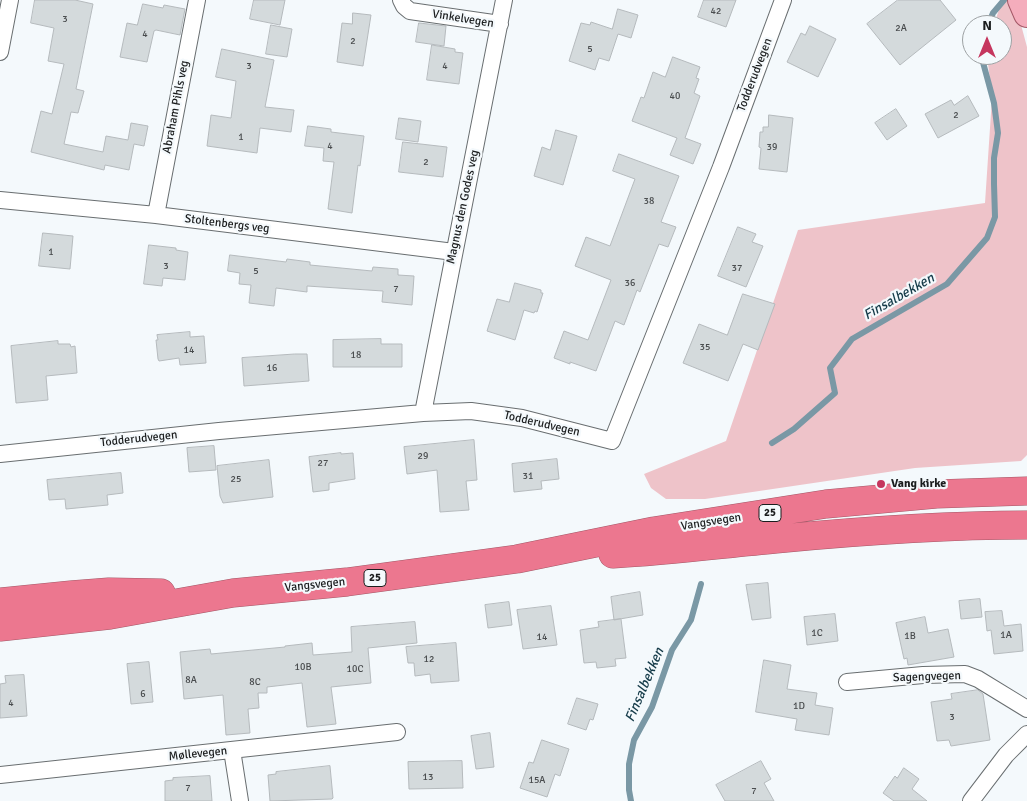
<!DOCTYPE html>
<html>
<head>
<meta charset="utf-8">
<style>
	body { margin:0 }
	#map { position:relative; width:1027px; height:801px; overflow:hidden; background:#f4f9fc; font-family:Signika,sans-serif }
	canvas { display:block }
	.north { position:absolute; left:962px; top:15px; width:50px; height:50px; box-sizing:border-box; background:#f4f9fc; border:1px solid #9da1a3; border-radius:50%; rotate:0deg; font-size:14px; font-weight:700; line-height:20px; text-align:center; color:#1b1d1e }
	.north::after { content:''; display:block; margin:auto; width:18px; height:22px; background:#c5365e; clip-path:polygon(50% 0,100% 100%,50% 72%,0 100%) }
</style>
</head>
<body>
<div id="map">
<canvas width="1027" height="801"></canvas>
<div class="north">N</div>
</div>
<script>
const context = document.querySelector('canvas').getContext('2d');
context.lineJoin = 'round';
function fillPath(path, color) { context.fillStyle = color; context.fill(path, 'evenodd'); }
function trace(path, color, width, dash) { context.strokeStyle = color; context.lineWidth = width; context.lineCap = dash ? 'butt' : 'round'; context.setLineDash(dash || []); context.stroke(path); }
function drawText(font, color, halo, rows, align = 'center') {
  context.font = font + ' Signika,sans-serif'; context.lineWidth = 4.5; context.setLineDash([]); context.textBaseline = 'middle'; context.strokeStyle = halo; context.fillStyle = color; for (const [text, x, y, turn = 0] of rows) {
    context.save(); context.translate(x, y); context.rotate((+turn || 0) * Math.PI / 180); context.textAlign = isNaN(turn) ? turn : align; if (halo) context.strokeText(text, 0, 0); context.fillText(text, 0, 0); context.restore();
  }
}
const green = new Path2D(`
	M1002,0H1009L1020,21L1027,47V455L1021,461L915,468L705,499H666L651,488L644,474L726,441L798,230L985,203L992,98L987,55H1002V25H994Z`);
const stream = new Path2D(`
	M988,25L993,13L1004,0
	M772,443L794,429L835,393L830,368L852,339L947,284L987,238L995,217L994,184V158L998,133L994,103L981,55
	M631,801L629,790V764L634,740L652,707L672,650L691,620L701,584`);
const building = new Path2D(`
	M35,0H75L93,4L76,89L84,91L78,113L71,112L64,144L103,152L106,136L128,140L131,123L148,126L144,146L134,144L129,170L105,165L104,170L31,152L41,111L52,114L64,64L48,61L54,28L31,23Z
	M254,0H285L280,25L250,19Z
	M704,0H736L726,27L698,17Z
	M898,0H940L956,20L900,65L867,24Z
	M143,4L163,8L164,5L185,9L180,35L156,30L154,31L147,62L120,57L127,23L137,25Z
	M618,9L638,15L631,38L618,34L609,61L599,58L595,70L569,61L581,23L590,25L591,22L612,29Z
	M353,13L371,15L363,66L337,62L342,23L352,24Z
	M419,23L446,26L444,46L416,42Z
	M271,25L292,29L287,57L266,54Z
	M810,26L836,39L818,77L787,62L801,33L805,35Z
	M432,45L455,49V52L463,53L459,84L427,80Z
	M222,49L274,60L265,107L294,110L291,132L260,128L257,153L207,146L211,115L231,118L236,81L216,77Z
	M673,57L700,67L696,78L699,79L694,93L700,96L685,138L701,144L693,164L670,155L677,138L632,121L641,97L644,98L653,72L665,77Z
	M968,96L979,116L938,138L925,114L951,100L954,105Z
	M896,109L907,126L887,140L875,123Z
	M769,115L793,118L787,172L759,169L761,148L759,147L760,132H763V127H768Z
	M399,118L421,121L418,142L396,139Z
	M308,126L331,129V132L364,136L360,166L358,165L352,213L328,209L334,162L323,161L324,148L305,146Z
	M556,130L577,136L563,185L534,176L542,147L550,150Z
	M403,142L447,147L443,177L399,172Z
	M619,154L679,176L661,222L676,227L668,247L659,244L640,292L637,290L624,325L615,321L596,371L570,362V364L554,358L564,331L588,340L611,280L575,266L586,237L610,246L635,179L613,171Z
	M738,227L756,234L752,242L763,246L746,287L718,276Z
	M43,233L73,236L70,269L39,266Z
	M149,245L176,248V250L188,252L185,280L163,278L162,286L144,284Z
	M230,255L286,262L287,259L310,262V265L372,271L373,267L398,269V275L414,276L412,305L382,302L383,291L307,286V292L276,288L274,306L249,303L251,285L239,284L240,273L228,271Z
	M515,283L541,290V293H543L537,312L535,311L534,313L524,310L515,340L487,331L497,299L509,302Z
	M743,294L775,304L758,350L743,344L728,381L683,363L699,324L727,335Z
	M190,332V337L204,336L206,363L180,365L179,358L159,361L158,359L156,340H158L157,335Z
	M381,339V344H402V367H333V340Z
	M58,341V344H70L71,347L75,346L77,373L46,376L48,400L16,403L11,346Z
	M295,354H307L309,381L244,386L242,358Z
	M474,440L477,480L466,481L469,510L440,512L437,470L407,474L404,447Z
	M214,446L216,470L189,472L187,448Z
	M341,453V454L353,453L355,479L329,483V490L313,492L309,457Z
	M557,459L559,479L541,481L542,489L514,492L512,464Z
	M269,460L273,497L223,503L220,496L217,466Z
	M121,473L123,493L107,495L108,505L66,509L65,499L49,500L47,480Z
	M768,583L771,618L752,620L746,585Z
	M640,592L643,615L614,620L611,597Z
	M980,599L982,617L961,619L959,601Z
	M509,602L512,625L488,628L485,605Z
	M551,606L557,645L523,649L517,610Z
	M1002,611L1004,626L1021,624L1023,651L994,654L991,630L987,631L985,612Z
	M835,614L838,641L807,645L804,617Z
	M925,617L928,633L948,629L954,657L908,665L907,658L904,659L896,623Z
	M621,619L626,658L615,659L616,666L597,668L596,662L584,663L580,630L599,627L598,622Z
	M415,622L417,643L368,648L371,683L331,687L336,724L307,727L302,683L267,687V693H258L259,708L248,709L250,733L226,735L223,695L184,699L180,652L210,649L211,654L285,647V646L312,643L313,655L352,652L351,627Z
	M456,643L459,681L431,683L430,674L415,676L414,663H408L406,647Z
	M764,660L791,665L787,689L817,693L815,705L833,708L829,735L795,730L797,719L756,712Z
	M149,662L153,702L131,704L127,664Z
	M24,675L27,716L0,718V684L6,683L5,676Z
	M978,690L983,694L990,740L951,746L949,740L937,741L931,702L952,699L951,694Z
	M577,698L598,704L593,720L590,719L586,730L568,724Z
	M490,733L494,767L476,769L471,736Z
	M542,740L569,749L560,776L555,774L547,797L520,788L529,762L533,763Z
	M462,761L463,788L409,789L408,762Z
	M761,761L771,779L764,783L774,801H725L716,785Z
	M330,766L333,798L332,799L270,801L268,775L276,774V772Z
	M904,768L919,779L912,789L927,801H894L883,793L895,776L897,778Z
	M210,776L212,801H165V781L173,780V778Z`);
const street = new Path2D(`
	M401,0L404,6L410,11L500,24
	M0,52L10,0
	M0,200L156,215L454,252
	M156,215L197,0
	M423,413L504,0
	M0,454L219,431L423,413L471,411L522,418L612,441L721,167L783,0
	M847,682L923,675L965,674L978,679L1027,709
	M232,750L240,801
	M0,775L397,732
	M971,801L1006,755L1027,734`);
const primary = new Path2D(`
	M1021,0L1027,14`);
const highway = new Path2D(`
	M613,554C668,551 722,544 776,539C860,531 943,525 1027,525
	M0,602L71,595L109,592L161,593
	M0,627L110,615L233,593L347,582L517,559L654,531L826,504L936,494L1027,491`);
const markers = [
	[881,484,5,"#c5365e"]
];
const numberNames = [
	["42",716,11],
	["3",65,19],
	["2A",901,28],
	["4",145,34],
	["2",353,41],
	["5",590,49],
	["3",249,66],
	["4",445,66],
	["40",675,96],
	["2",956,115],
	["1",241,137],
	["4",330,146],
	["39",772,147],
	["2",426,162],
	["38",649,201],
	["1",51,252],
	["3",166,266],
	["37",737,268],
	["5",256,271],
	["36",630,283],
	["7",396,289],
	["35",705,347],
	["14",189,350],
	["18",356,355],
	["16",272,368],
	["29",423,456],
	["27",323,463],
	["31",528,476],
	["25",236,479],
	["1C",817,633],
	["1A",1006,635],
	["1B",910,636],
	["14",542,637],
	["12",429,659],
	["10B",303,667],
	["10C",355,669],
	["8A",191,680],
	["8C",255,682],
	["6",143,694],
	["4",11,703],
	["1D",799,706],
	["3",952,717],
	["13",428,777],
	["15A",537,780],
	["7",188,788],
	["7",754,791]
];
const shields = [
	[770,513,22],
	[375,578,22]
];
const shieldNames = [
	["25",770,513],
	["25",375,578]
];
const streetNames = [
	["Vinkelvegen",463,19,9],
	["Todderudvegen",755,75,-69],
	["Abraham Pihls veg",176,107,-79],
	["Magnus den Godes veg",463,207,-78],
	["Stoltenbergs veg",227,224,7],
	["Todderudvegen",542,424,13],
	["Todderudvegen",139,439,-6],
	["Vangsvegen",711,522,-9],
	["Vangsvegen",315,585,-6],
	["Sagengvegen",927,677,-2],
	["Møllevegen",198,754,-6]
];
const poiNames = [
	["Vang kirke",891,484]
];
const waterNames = [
	["Finsalbekken",899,297,-30],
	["Finsalbekken",645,685,-67]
];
fillPath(green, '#eec3c9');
trace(stream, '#7a98a5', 6);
fillPath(building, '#d4dadc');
trace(building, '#b5babd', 1);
trace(street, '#696e70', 18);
trace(primary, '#a35867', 28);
trace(highway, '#a35867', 29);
trace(street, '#fff', 16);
trace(primary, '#f4adbc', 26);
trace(highway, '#ec778f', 28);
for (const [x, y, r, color] of markers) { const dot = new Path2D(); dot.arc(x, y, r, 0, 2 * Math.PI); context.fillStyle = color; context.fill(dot); trace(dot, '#f4f9fc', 2); }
drawText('10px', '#494c4e', null, numberNames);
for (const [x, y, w] of shields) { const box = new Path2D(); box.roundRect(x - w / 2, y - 8.5, w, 17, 4); context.fillStyle = '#f4f9fc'; context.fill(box); trace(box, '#1b1d1e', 1); }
drawText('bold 11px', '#1b1d1e', null, shieldNames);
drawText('12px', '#1b1d1e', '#f4f9fc', streetNames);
drawText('bold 12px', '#1b1d1e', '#f4f9fc', poiNames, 'left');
drawText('italic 14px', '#143a48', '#f4f9fc', waterNames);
</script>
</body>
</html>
